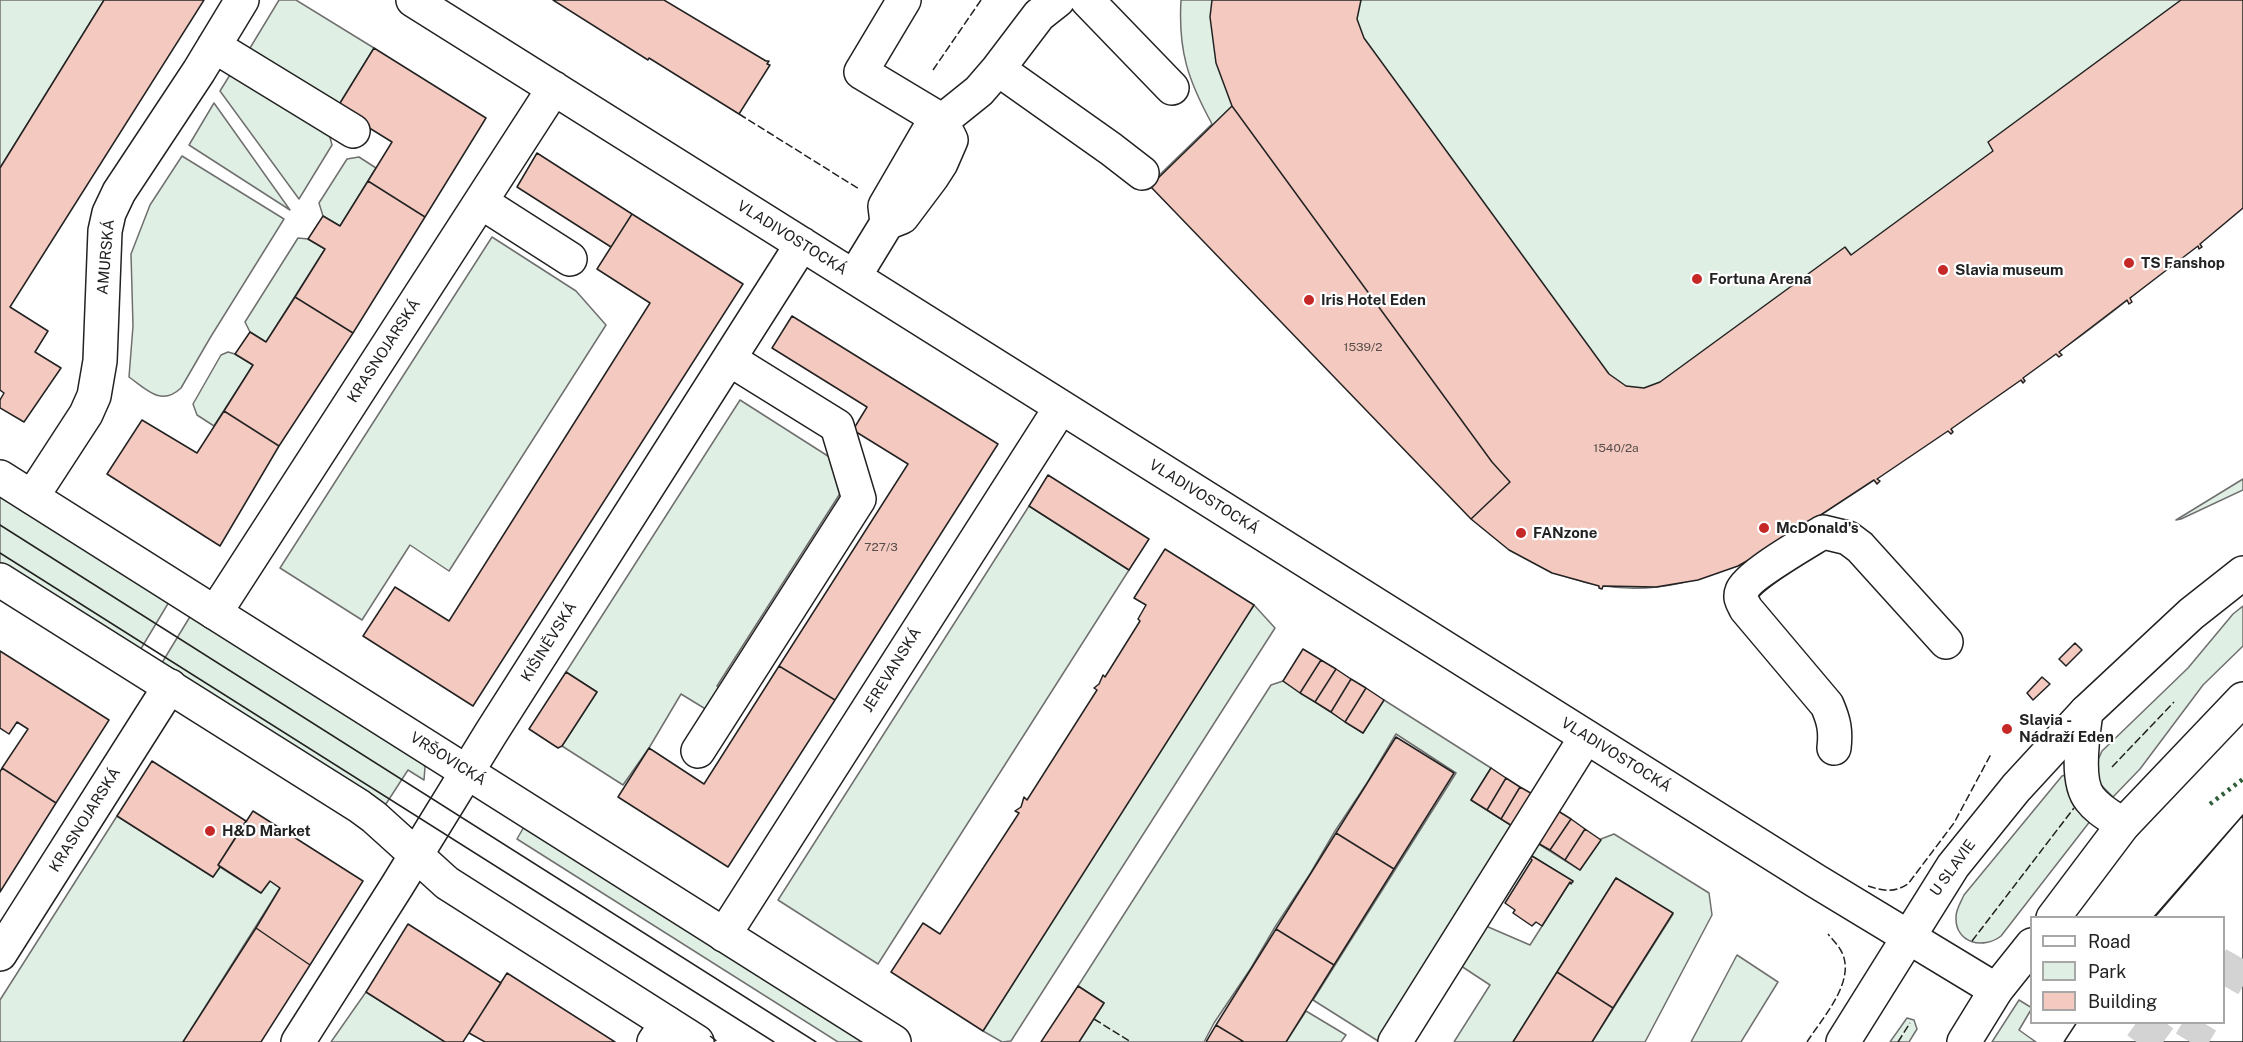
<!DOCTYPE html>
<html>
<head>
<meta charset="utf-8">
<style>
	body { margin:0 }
	#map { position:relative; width:2243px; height:1042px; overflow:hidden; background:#fff; font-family:"Public Sans",sans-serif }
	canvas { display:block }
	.legend { position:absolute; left:2030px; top:916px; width:195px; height:108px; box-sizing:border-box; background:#fff; border:2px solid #a7a7a7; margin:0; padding:8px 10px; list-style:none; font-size:18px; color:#222 }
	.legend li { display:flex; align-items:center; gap:12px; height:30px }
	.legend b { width:30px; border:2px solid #a7a7a7 }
</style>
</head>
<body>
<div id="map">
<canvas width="2243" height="1042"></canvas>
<ul class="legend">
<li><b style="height:8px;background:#fff"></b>Road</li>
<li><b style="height:16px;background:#e0efe3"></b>Park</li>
<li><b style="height:16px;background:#f3c9c0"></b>Building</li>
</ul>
</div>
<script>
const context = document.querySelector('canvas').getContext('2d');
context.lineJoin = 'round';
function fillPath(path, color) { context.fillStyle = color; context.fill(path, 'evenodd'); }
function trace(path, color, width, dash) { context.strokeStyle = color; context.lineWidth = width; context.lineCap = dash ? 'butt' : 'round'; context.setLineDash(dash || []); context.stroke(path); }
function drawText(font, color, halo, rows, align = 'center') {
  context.font = font + ' "Public Sans",sans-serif'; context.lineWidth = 4.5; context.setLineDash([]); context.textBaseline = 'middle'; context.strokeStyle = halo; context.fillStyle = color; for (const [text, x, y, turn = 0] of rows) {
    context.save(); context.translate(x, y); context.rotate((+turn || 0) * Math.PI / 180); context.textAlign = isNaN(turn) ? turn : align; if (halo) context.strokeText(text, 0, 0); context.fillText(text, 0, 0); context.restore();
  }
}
const green = new Path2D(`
	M0,0H104L0,168Z
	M279,0H296L374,48L337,108L247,53Z
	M1181,0H2243V207C2192,248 2142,290 2090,329C2064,349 2037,366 2011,384C1953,425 1894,465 1833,503C1785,533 1738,571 1681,583C1599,601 1533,571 1472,519L1150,184L1212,124C1188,80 1178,51 1181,0Z
	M233,70L328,130L332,145L299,199L220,91Z
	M214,103L290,210L189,145Z
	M182,156L284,219L210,338L181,388C161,407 146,389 129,377L133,326L131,254L150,205Z
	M359,157L376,168L340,226L323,216L319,203L347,159Z
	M492,237L576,291L606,325L449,571L410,545L362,620L280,568Z
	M298,238L308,239L325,249L266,342L250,332L245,322Z
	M228,352L235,354L253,365L214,426L197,415L193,404L221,355Z
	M740,400L831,458L841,492L717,686L731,694L717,716L681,694L649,748L623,785L562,746L597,692L566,672Z
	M2243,479V490L2181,519L2176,520Z
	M0,493L169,602L139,652L0,564Z
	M1029,506L1129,570L878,964L778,900Z
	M1254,605L1275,628L1011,1041L1002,1042L983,1031L1209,672Z
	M2243,606V646L2203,685L2140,769L2113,797L2099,783L2097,762L2102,751L2188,668L2233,614Z
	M191,615L421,760L425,767L424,780L408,770L384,807L160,666Z
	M1283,681L1363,733L1384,700L1491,768L1471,800L1517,829L1378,1041L1313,1000L1456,773L1396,734L1367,783L1335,831L1310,874L1275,927L1251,968L1214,1023L1204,1042H1079L1104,1003L1078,986L1271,685Z
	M2065,775C2069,799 2074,804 2091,820L2001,936C1983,950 1955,943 1956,917C1956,909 1961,902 1964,895L2062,776Z
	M117,816L213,877L220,867L261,893L270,881L280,888L183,1042H0V1000Z
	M525,825L868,1042H838L517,839Z
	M1614,834L1709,893L1712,915L1645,1042H1592L1673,914L1616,878L1513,1042H1454L1490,985L1455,962L1479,923L1530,945L1570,882H1573L1532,856L1534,841L1580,870L1601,839Z
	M1737,955L1778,982L1741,1042H1691Z
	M366,992L445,1042H331Z
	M2019,1000L2032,1008L2019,1030L2036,1042H1992Z
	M1306,1011L1346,1035L1341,1042H1286Z
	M1907,1018L1914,1020L1917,1029L1909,1042H1890Z`);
const building = new Path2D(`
	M104,0H204L10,307L48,331L35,352L61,368L24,422L0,408V400L4,393L0,390V168Z
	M553,0H664L766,61H769L767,64L770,65L739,114L649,58L648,60Z
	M1212,0H1361L1357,19L1364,38L1609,374L1626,386L1644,388L1660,382L1845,247L1851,255L1993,151L1988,142L2181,0H2243V208L2200,244L2202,247L2199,249L2198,246L2130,298L2132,302L2129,304L2127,300L2059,352L2062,355L2059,357L2056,354L2023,378L2025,381L2023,383L2021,380L1951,429L1953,432L1951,434L1948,431L1877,479L1880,481L1877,484L1874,480L1775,545L1738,566L1698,580L1656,587L1603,586L1602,589L1599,588V586L1552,573L1509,550L1471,519L1510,482L1492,462L1232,106L1216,63L1210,17Z
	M374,48L486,118L425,217L368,181L392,142L337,108Z
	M1232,106L1492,462L1510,482L1471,519L1150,186Z
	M537,153L632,214L611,247L517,187Z
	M368,181L425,217L353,333L295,297L325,249L308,239L323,216L340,226Z
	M632,214L743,284L473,706L363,636L395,587L449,621L650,303L597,269Z
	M295,297L353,333L279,446L224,411L253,365L235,354L250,332L266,342Z
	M792,316L998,444L835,700L779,666L908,464L853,430L867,407L772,348Z
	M224,411L279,446L220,546L107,474L142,420L197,453Z
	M1048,475L1149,539L1129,570L1029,506Z
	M1165,549L1254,605L983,1031L891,972L923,923L940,934L1019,813L1015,811L1021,807L1024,797L1027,800L1097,690L1094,688L1099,684L1103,675L1105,677L1140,621L1138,619L1146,605L1134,598Z
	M2075,643L2082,650L2066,666L2059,659Z
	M1303,649L1321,660L1300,693L1283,681Z
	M0,651L109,720L56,803L2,768L28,729L17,722L9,734L0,728Z
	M1321,660L1336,669L1315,702L1300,693Z
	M779,666L835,700L728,867L618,797L649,748L704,784Z
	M1336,669L1351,679L1331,712L1315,702Z
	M566,672L597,692L562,746L558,748L529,729Z
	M2042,677L2050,684L2033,700L2027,693Z
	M1351,679L1366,688L1345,722L1331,712Z
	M1366,688L1384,700L1363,733L1345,722Z
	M1396,737L1454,773L1394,869L1336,833Z
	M152,761L246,821L218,865L220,867L213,877L117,816Z
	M2,768L56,803L0,892V772Z
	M1491,768L1506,778L1487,810L1471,800Z
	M1506,778L1520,787L1501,819L1487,810Z
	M1520,787L1536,796L1517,829L1501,819Z
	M1555,809L1571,819L1550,850L1534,841Z
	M253,811L363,881L310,965L256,928L280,888L270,881L261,893L218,865Z
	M2243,815V1042H2064L2077,1022H2224V918H2153Z
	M2243,815V1042H2064L2077,1022H2224V918H2154Z
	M1571,819L1585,829L1565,860L1550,850Z
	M1585,829L1601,840L1580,870L1565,860Z
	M1336,833L1394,869L1334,965L1276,929Z
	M1532,856L1573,881L1571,884L1570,882L1542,926L1536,922L1532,926L1513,913L1515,910L1505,903L1532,860L1530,858Z
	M1616,878L1673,913L1613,1008L1557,972Z
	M408,924L501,983L463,1042H445L366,992Z
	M256,928L310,965L261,1042H183Z
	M1276,929L1334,965L1286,1042H1244L1216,1025Z
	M1557,972L1613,1008L1592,1042H1513Z
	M507,973L615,1042H485L469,1033Z
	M1078,986L1104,1003L1079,1042H1041Z
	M1216,1025L1244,1042H1206Z`);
const minorTunnel = new Path2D(`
	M2224,986L2243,953
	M2137,1022L2164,1042
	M2190,1042L2202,1022`);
const minor = new Path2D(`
	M413,0L1816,881L1996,990
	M1087,0L1172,88
	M214,46L353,131
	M998,69L1039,15L1058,0
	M481,202L570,259
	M887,223L885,206L928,132L979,91L998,69L1111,149L1142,173
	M854,277L887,223L902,217L932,177L941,163L951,140L941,120L861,72L904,0
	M32,497L86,414L94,396L100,361L105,231L109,213L119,192L199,71L242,0
	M215,613L554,88
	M2086,712C2083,734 2075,781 2090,799C2098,810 2112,817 2123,825
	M1834,748C1836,731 1834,721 1827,705L1746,609C1743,603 1739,598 1742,591C1747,576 1807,542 1823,532L1848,538L1860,547L1946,642
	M698,751L859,499L837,426L729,359
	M724,935L1061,407
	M0,954L170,686
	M298,1042L397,886L491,733L802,244
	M654,1042L667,1023
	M1395,1042L1586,737`);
const major = new Path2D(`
	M0,477L894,1042
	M0,580L359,806L374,817L447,883L697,1042
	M2053,918L2123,825L2243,699
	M1843,1042L1953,866L2016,788L2086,712L2191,614L2243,573
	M1964,1042L1996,990L2032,945`);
const tram = new Path2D(`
	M0,525L816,1042
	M0,553L774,1042`);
const hedge = new Path2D(`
	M2210,804L2243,779`);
const fence = new Path2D(`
	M933,70L981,0
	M739,114L859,189
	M2112,767L2174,702
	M1868,886C1883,891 1894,893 1908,884L1954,823L1991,754
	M1972,941L2074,808
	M1094,1019L1131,1042
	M710,1036L718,1042
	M1807,1042C1822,1018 1859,979 1840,949C1837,944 1832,939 1828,934
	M1898,1042L1910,1023`);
const markers = [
	[2129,263,6,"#c62828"],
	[1943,270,6,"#c62828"],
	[1697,279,6,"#c62828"],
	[1309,300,6,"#c62828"],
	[1764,528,6,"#c62828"],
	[1521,533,6,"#c62828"],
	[2007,729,6,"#c62828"],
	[210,831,6,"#c62828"]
];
const numberNames = [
	["1539/2",1363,347],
	["1540/2a",1616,448],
	["727/3",881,547]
];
const streetNames = [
	["VLADIVOSTOCKÁ",792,238,32],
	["AMURSKÁ",106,257,-85],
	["KRASNOJARSKÁ",384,351,-57],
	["VLADIVOSTOCKÁ",1204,497,32],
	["KIŠINĚVSKÁ",549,642,-58],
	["JEREVANSKÁ",892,670,-58],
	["VLADIVOSTOCKÁ",1616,755,32],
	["VRŠOVICKÁ",448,759,32],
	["KRASNOJARSKÁ",85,820,-58],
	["U SLAVIE",1953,868,-54]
];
const poiNames = [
	["TS Fanshop",2141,263],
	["Slavia museum",1955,270],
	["Fortuna Arena",1709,279],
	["Iris Hotel Eden",1321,300],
	["McDonald's",1776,528],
	["FANzone",1533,533],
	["Slavia -",2019,720],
	["Nádraží Eden",2019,737],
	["H&D Market",222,831]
];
fillPath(green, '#e0efe3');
trace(green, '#6f6f6f', 1.5);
fillPath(building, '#f3c9c0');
trace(building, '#222', 1.5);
trace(minorTunnel, '#d3d3d3', 33, [33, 16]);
trace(minor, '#222', 36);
trace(major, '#222', 36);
trace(minor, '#fff', 33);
trace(major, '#fff', 33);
trace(tram, '#222', 1.5);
trace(hedge, '#2f5e38', 4.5, [3, 4.5]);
trace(fence, '#222', 1.5, [8, 3]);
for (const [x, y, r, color] of markers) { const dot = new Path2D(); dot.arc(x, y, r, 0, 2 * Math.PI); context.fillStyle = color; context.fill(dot); trace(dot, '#fff', 2); }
drawText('12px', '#564c4a', null, numberNames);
drawText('15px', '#222', '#fff', streetNames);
drawText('bold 15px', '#222', '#fff', poiNames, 'left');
</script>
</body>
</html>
